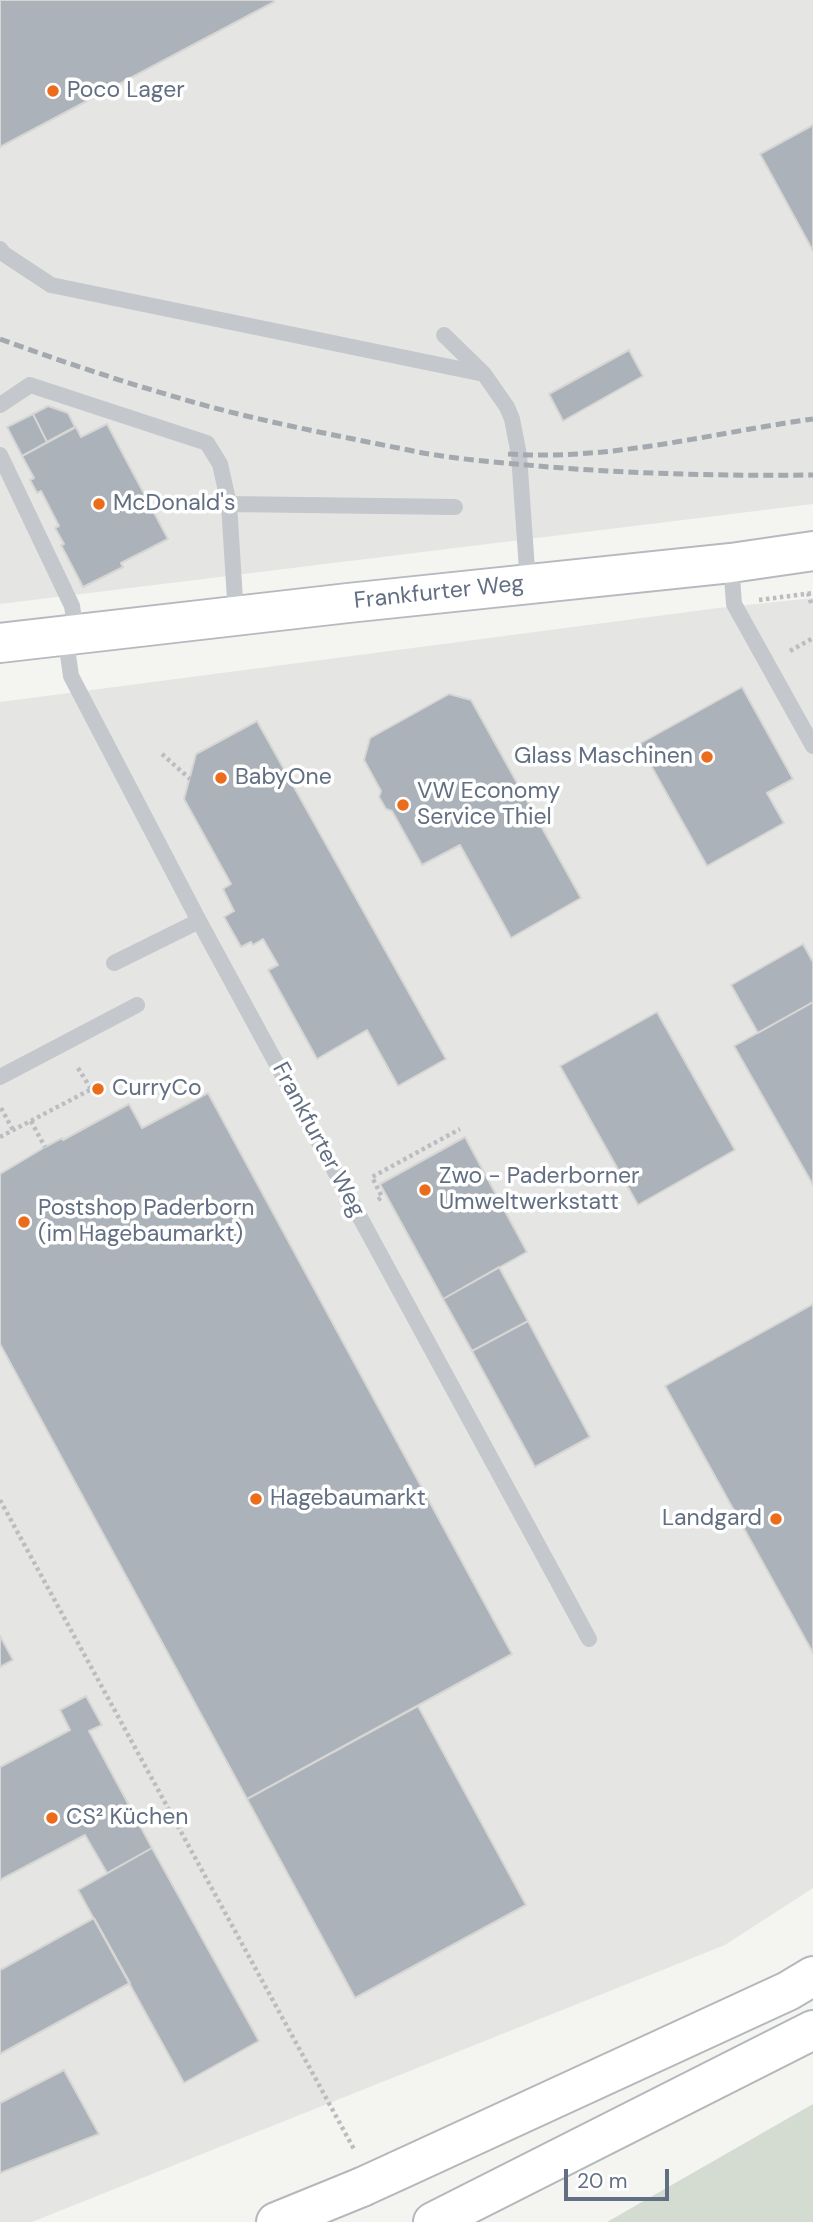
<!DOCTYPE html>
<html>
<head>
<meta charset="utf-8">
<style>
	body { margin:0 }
	#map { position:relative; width:813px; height:2222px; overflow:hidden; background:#f4f5f1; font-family:"DM Sans",sans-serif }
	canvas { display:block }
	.scale { position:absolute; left:564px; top:2169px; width:105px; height:32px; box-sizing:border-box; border:4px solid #626f83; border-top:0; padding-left:9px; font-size:21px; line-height:24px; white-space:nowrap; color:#626f83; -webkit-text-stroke:5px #fff; paint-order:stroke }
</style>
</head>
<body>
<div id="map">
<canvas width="813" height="2222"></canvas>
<div class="scale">20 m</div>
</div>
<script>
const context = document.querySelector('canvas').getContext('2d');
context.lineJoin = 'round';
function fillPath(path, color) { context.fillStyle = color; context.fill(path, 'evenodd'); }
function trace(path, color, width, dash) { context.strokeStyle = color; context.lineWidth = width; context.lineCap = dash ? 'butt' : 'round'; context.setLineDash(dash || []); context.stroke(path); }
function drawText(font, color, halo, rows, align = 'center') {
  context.font = font + ' "DM Sans",sans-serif'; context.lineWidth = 7; context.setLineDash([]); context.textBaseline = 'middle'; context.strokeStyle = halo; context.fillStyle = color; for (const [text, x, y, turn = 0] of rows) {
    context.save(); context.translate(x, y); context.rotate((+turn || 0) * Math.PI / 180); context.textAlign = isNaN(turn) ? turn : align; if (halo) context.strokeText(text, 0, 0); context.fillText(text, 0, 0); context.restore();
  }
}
const built = new Path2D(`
	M0,0H813V504L0,604Z
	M813,598V1888L725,1945L32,2222H0V702L718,608Z`);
const green = new Path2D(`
	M813,2104V2222H607Z`);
const building = new Path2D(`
	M0,0H273L274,2L0,147Z
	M813,125V251L760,154Z
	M629,350L643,376L563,421L549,394Z
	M48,406L68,413L75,427L47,442L33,414Z
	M33,414L47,442L22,456L7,427Z
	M107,424L168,539L121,563L123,567L83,587L61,545L64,544L55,528L59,526L41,491L37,493L30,480L34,478L22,456L76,427L81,437Z
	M742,687L793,779L767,793L784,823L707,866L639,744Z
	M449,694L471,700L581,898L511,938L460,845L422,865L392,811L386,809L379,797L381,791L364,760L370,738Z
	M257,721L446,1059L398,1086L367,1030L317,1059L268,970L278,965L263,939L253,945L251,942L241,947L224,917L234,911L223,889L231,884L184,799L196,754Z
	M803,944L813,962V1002L758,1033L731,985Z
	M813,1002V1185L734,1046Z
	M657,1012L735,1150L638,1205L560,1066Z
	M208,1093L512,1654L247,1799L0,1344V1174L45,1147L62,1138L63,1140L129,1104L142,1128Z
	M465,1137L527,1252L443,1299L380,1184Z
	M499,1267L528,1321L472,1351L443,1299Z
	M813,1304V1653L665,1386Z
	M528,1321L590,1437L535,1467L472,1351Z
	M0,1636L13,1660L0,1667Z
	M86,1696L102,1725L89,1731L152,1848L107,1873L85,1835L0,1880V1767L70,1730L60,1710Z
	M418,1706L526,1905L355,1998L247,1799Z
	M152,1848L259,2041L184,2083L78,1890Z
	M94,1918L130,1983L0,2054V1970Z
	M64,2070L99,2134L0,2173V2103Z`);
const path = new Path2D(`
	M808,593L812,606
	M759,600L813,593
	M790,651L813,638
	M162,754L190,779
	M78,1068L91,1089
	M1,1108L13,1130
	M31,1121L45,1147
	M0,1137L103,1083
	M378,1200L382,1197L372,1177L460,1129
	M0,1500L355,2151`);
const lane = new Path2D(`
	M0,249L4,254L51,285L484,374
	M444,335L484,374L507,407L512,419L519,455L528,584
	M0,405L30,385L207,443L220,464L229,504L236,616
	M0,455L72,606L76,633
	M229,504L455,507
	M731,563L734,604L813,746
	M65,634L71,676L199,921L589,1639
	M114,963L199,921
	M0,1077L137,1005`);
const secondary = new Path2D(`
	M0,643L348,603L731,563L813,551`);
const highway = new Path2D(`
	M397,2171L788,1991L813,1976
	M276,2222L362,2187
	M433,2222L813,2030`);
const rail = new Path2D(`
	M0,339C74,366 150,391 226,411C290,427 354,439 418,452C460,460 506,463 549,467C637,474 725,476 813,475
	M508,454C612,461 711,433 813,419`);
const highwayBridge = new Path2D(`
	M362,2187L397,2171`);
const markers = [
	[53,91,7,"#eb6d1b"],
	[99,504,7,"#eb6d1b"],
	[707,757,7,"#eb6d1b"],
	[221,778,7,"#eb6d1b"],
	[403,805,7,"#eb6d1b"],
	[98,1089,7,"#eb6d1b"],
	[425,1190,7,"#eb6d1b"],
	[24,1222,7,"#eb6d1b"],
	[256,1499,7,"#eb6d1b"],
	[776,1519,7,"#eb6d1b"],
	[52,1818,7,"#eb6d1b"]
];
const poiNames = [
	["Poco Lager",67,91],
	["McDonald's",113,504],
	["Glass Maschinen",693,757,"right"],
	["BabyOne",235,778],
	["VW Economy",417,792],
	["Service Thiel",417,818],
	["CurryCo",112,1089],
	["Zwo - Paderborner",439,1177],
	["Umweltwerkstatt",439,1203],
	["Postshop Paderborn",38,1209],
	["(im Hagebaumarkt)",38,1235],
	["Hagebaumarkt",270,1499],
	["Landgard",762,1519,"right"],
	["CS² Küchen",66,1818]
];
const streetNames = [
	["Frankfurter Weg",439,593,-6],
	["Frankfurter Weg",318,1140,62]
];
fillPath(built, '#e5e6e4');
fillPath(green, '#d4dcd2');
fillPath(building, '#acb2b9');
trace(building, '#d6d6d4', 2);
trace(secondary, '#b6babf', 42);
trace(highway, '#b4b7bb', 42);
trace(path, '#bbbdc0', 4.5, [3.5, 3.5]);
trace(lane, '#c4c7cb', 16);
trace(secondary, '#fff', 38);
trace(highway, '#fff', 38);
trace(rail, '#a4a8af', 5, [10, 5]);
trace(highwayBridge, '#b4b7bb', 42, []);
trace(highwayBridge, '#fff', 38);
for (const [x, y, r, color] of markers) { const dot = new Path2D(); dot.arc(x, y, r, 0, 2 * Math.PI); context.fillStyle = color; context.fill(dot); trace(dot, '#fff', 2.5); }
drawText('23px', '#626f83', '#fff', poiNames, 'left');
drawText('23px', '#626f83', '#fff', streetNames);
</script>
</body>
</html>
